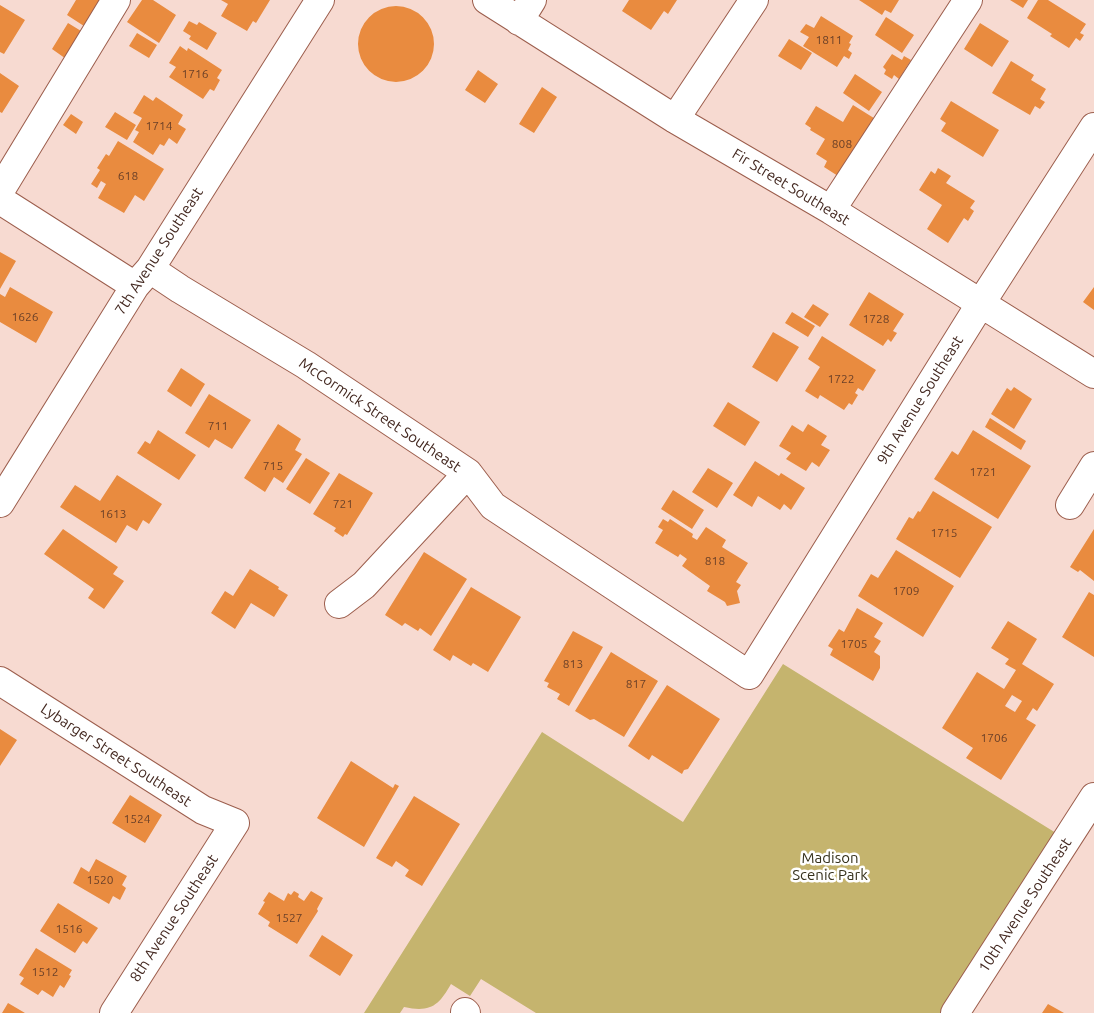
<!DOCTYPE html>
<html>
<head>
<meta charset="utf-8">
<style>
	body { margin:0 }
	canvas { display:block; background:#f7dad1 }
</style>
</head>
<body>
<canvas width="1094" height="1013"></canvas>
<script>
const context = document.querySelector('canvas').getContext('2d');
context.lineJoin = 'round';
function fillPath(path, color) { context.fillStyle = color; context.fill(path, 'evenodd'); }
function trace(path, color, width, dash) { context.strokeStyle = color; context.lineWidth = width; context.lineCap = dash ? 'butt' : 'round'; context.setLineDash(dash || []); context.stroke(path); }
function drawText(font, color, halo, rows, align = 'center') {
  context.font = font + ' Ubuntu,sans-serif'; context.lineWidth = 5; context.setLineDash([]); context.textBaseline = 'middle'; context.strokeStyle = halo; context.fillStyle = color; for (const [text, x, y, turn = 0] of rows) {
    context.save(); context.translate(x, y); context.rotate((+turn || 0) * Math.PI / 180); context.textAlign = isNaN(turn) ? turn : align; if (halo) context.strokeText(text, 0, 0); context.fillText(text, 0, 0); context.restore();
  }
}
const green = new Path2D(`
	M783,664L1056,833L941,1013H536L481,979L470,996L451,984C439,1005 431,1013 404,1007L400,1013H364L542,732L683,822Z`);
const building = new Path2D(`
	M76,0H101L87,28L67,15Z
	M142,0H153L176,15L159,43L127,22Z
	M221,0H270L256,23L253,21L247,31L221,16L228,4Z
	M629,0H677L668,14L664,11L651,30L622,11Z
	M859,0H899L891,13L885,10L882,15Z
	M1010,0H1028L1023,8Z
	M1038,0H1048L1086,24L1080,33L1084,35L1080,41L1076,38L1069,48L1050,36L1052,34L1027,18Z
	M0,5L25,20L4,54L0,52Z
	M358 44a38 38 0 1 1 76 0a38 38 0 1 1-76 0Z
	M821,16L853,36L849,43L851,44L848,50L852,53L849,59L844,56L837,67L803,46L809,37L800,32L806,24L814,28Z
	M886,17L914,35L902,53L875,35Z
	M189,21L197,25L199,22L217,33L207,50L189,39L191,36L183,31Z
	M68,23L86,34L69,61L52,49Z
	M980,23L1009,41L992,67L964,49Z
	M137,33L157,45L149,58L129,46Z
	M789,39L812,53L801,70L778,56Z
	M180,46L187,51L188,48L222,70L217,78L220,80L214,91L210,89L203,99L169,77L176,67L169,63Z
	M892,54L902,60L904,56L911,60L899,79L894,75L892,79L884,74L886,70L883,67Z
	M1011,61L1034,75L1031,80L1046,89L1040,99L1045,102L1040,109L1035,106L1030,115L992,93Z
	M478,70L498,84L485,103L465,90Z
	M0,73L19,86L2,113L0,112Z
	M855,74L882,92L869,111L843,93Z
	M542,87L557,97L534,133L519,124Z
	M144,95L153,101L156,97L183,115L178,124L186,129L177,144L169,138L164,146L160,144L153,155L133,142L139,132L135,130L142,118L133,113Z
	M951,101L999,130L983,157L941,131L946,123L940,119Z
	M853,105L877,120L838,176L824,167L827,161L816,154L825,139L810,130L811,128L805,124L816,106L843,122Z
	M115,112L136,125L127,140L105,127Z
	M71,114L83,122L76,134L63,125Z
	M118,141L164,169L144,201L135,195L124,213L98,198L106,184L101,181L97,188L91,184L100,170L97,168L106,154L109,156Z
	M938,168L951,176L946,183L975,201L970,208L974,211L968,221L964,218L948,243L927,229L942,205L919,190L931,171L935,174Z
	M0,252L16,261L0,289Z
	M10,287L53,312L36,343L0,322V294L5,297Z
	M1094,287V310L1083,302Z
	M869,292L904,314L893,331L897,333L891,342L888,339L883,346L849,325Z
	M813,304L829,314L820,327L804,317Z
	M792,312L815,326L808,337L785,323Z
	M773,332L799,347L777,382L752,367Z
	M822,336L876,370L863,391L858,388L855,393L858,395L852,405L849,403L844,410L820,395L818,399L805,391L820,367L808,359Z
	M181,368L205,384L191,407L167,391Z
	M1014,387L1032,399L1014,429L991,414L1007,388L1011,391Z
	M209,394L251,420L232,449L215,439L209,448L185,433Z
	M728,402L760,422L745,446L713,426Z
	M990,418L1026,441L1021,450L985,427Z
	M278,424L301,439L295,450L302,454L283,483L274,477L265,492L244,478Z
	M808,424L827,436L821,445L830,450L819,467L812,462L806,471L786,459L791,453L779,446L792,425L803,432Z
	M158,430L196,455L179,480L137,453L145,441L150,444Z
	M973,430L1031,466L998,519L934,479L952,451L958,455Z
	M306,458L330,473L310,504L286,489Z
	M755,461L779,476L781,473L805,488L791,510L784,504L780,510L758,496L752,507L733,495Z
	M708,468L733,483L717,508L692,492Z
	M339,473L373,493L347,535L345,534L343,537L334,531L336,528L313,514Z
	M117,475L162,504L149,524L143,520L137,531L127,525L116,543L60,507L75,485L100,501Z
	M673,490L704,510L692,529L661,509Z
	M933,491L992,527L960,578L896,539L909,517L913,519L918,511L920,512Z
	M663,519L668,522L670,519L693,534L692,537L697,540L706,527L726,540L722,547L748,563L736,582L741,585L737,591L740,603L727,606L725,602L707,591L710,586L682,566L687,559L680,554L678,557L655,543L663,530L658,527Z
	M63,529L118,567L113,574L124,581L104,609L88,598L94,589L44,554Z
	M1094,529V581L1080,570L1078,572L1070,567Z
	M896,550L954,586L923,637L858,596L871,574L878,578Z
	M424,552L467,579L431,636L420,628L418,631L405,623L402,626L385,615Z
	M250,569L279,587L278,589L288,595L274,617L251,603L235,629L211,613L225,591L233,596Z
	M471,587L521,617L488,672L473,663L471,666L453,655L450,661L433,650Z
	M1089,592L1094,595V657L1062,637Z
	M857,608L883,623L874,637L881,641L874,652L880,656V668L873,681L830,655L833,649L828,646L839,629L844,632Z
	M1008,621L1037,639L1022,664L1054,684L1037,711L1033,708L1026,719L1036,725L1001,780L966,758L973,748L942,728L977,672L1004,689L1016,670L1005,664L1009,659L991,648ZM1012,695L1022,701L1015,712L1005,706Z
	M573,631L603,647L569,706L557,699L560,694L547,687L549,683L544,681Z
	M611,652L658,681L624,737L594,719L590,720L575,711Z
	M667,685L720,719L688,769L684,770L682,774L652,755L649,760L628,746Z
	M0,729L17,740L0,766Z
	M351,761L393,788L395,784L399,786L364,847L317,818Z
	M130,795L162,815L145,843L112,823Z
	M414,796L460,824L422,886L405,876L409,870L396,861L392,867L376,858Z
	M96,859L127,876L122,885L126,888L120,900L113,896L109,904L73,883L81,867L89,872Z
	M294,891L299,894L298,897L304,901L311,891L323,898L317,909L318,911L297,944L268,926L270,922L258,914L265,902L263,901L269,892L284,901L288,893L291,895Z
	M58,903L98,928L87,944L83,941L75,953L40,931Z
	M322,935L353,955L340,976L309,956Z
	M36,948L72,970L69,975L71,976L64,988L60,985L53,997L42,990L38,995L20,984L24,978L19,975Z
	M8,1003L25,1013H2Z
	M1048,1004L1064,1013H1042Z`);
const minor = new Path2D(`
	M487,0L675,119L831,210L1094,374
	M519,21L532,0
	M675,119L754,0
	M0,191L116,0
	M0,200L135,286
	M831,210L968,0
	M150,269L180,289L306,365L468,473L493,506L749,675L981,303L1094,127
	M0,503L135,286L150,269L320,0
	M1070,505L1094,466
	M339,604L364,585L468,473
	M0,681L203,810L235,823L114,1013
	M465,1012L466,1013
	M955,1013L1094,797`);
const numberNames = [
	["1811",829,40],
	["1716",195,74],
	["1714",159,126],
	["808",842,144],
	["618",128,176],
	["1626",25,317],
	["1728",876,319],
	["1722",841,379],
	["711",218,426],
	["715",273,466],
	["1721",983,472],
	["721",343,504],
	["1613",113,514],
	["1715",944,533],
	["818",715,561],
	["1709",906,591],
	["1705",854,644],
	["813",573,664],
	["817",636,684],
	["1706",994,738],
	["1524",137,819],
	["1520",100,880],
	["1527",289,918],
	["1516",69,929],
	["1512",45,972]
];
const streetNames = [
	["Fir Street Southeast",791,187,31],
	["7th Avenue Southeast",159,251,-57],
	["9th Avenue Southeast",920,400,-58],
	["McCormick Street Southeast",380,415,34],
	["Lybarger Street Southeast",116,755,33],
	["10th Avenue Southeast",1025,905,-57],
	["8th Avenue Southeast",174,918,-57]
];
const parkNames = [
	["Madison",830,858],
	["Scenic Park",830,875]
];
fillPath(green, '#c5b46e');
fillPath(building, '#e98b3f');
trace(minor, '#9c5e4d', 30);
trace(minor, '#fff', 28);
drawText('12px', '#6c4128', null, numberNames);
drawText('15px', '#432820', '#fff', streetNames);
drawText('15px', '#36311c', '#fff', parkNames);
</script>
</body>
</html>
